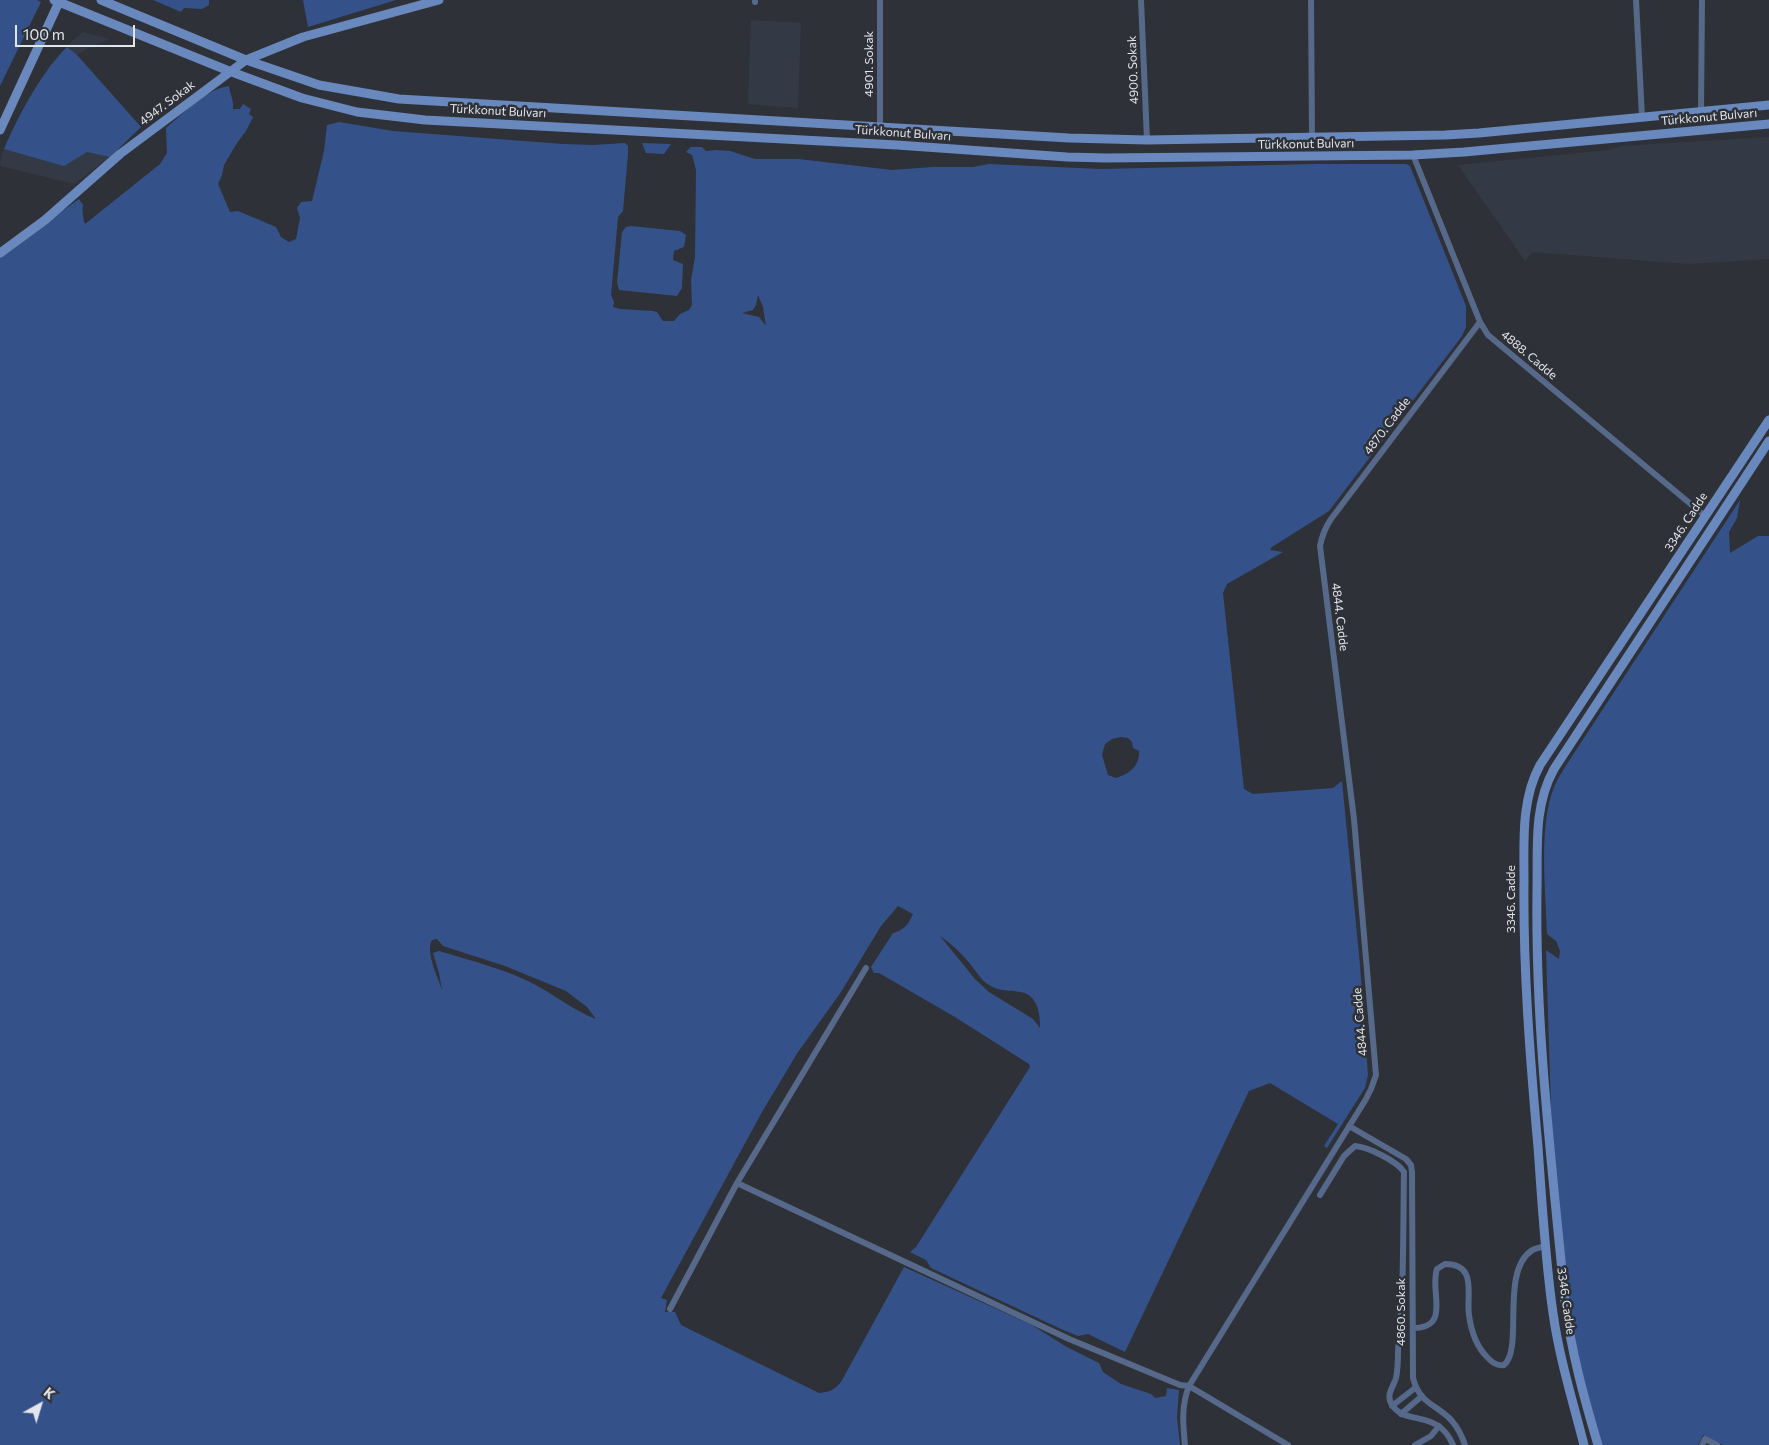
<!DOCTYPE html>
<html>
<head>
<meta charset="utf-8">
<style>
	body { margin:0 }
	#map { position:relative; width:1769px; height:1445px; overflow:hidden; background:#2e3137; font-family:Commissioner,sans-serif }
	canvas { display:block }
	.north { position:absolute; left:15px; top:1380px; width:50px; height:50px; -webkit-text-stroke:4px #2e3137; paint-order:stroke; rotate:39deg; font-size:14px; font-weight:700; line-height:20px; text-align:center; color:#e2e5e9 }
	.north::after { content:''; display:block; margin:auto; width:18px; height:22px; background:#e2e5e9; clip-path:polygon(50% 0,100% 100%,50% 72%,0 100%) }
	.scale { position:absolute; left:15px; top:25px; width:120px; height:22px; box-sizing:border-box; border:2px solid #e2e5e9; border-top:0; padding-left:6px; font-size:15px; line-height:18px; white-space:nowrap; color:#e2e5e9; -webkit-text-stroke:4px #2e3137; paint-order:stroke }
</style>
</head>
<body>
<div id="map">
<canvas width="1769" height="1445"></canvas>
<div class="north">K</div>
<div class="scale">100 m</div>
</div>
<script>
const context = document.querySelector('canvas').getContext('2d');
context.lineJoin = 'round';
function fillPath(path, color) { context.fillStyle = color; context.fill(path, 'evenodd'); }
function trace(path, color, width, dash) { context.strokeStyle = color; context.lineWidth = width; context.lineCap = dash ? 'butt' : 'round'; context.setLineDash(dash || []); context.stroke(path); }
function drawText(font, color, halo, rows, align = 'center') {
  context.font = font + ' Commissioner,sans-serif'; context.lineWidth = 5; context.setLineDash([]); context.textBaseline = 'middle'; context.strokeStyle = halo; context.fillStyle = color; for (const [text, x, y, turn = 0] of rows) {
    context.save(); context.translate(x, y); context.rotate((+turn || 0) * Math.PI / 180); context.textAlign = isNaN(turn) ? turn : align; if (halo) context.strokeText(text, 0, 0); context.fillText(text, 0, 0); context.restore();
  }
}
const built = new Path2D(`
	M751,20L801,23L798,108L748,104Z
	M83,32L110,39L90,47L77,55L141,127L110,157L74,184L0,166L1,157L6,144L50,65L72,41Z
	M1769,137V259L1688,264L1533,252L1525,261L1458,165L1609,150L1621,146Z`);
const green = new Path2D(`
	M0,0H37L41,2L0,86Z
	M153,0H209V5L202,9L184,8L181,12Z
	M303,0H396L308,27Z
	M67,47L77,55L141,127L110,157L87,152L64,166L4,149C19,114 41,73 67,47Z
	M229,86C230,95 234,100 233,109H240L243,104L251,109L249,114L253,117L246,131L237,143L224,165L222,175L218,184L230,212L238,211L276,227L281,237L289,242L296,239L300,218L297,208L301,202L312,201L324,151L327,125L339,122L393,131L563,144L593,145L625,143L628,146V154L623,211L618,217L611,295L614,302L613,307L620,309L653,311L657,312L663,321H674L680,314L689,310L692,305L691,280L695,257L696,170L692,155L686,152L691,147H702L706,151L716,150L730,151L755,159H799L892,170L932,167H973L989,164L1101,169L1315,164H1406L1410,166L1466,306V327L1462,336L1329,511L1272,547L1270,550L1283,552L1227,584L1223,593L1244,789L1253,794L1333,788L1342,781L1360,965L1368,1075L1365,1088L1327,1148L1324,1146L1338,1124L1270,1083L1249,1091L1125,1352L1088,1334L1078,1336L1061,1329L931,1268L926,1260L910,1252L916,1247L1030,1067L1029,1064L955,1017L879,973H874L871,967L893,933C904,930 908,925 913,914L898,906L881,926L841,992L798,1052L762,1112L661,1298L667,1300L665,1312H675L681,1325L819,1393C830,1392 834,1390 841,1382L904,1267L1032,1325L1065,1346L1099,1363L1103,1372L1121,1384L1151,1394L1155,1398L1166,1396L1167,1388L1179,1390L1177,1418L1180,1445H0V256L79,199L83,205C82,210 83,219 85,224L160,164L167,153L166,128C184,113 204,90 229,86ZM758,295L763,307L766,326L759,317L742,313L753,310L756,305ZM1121,737L1128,738L1132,742L1133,748L1139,751C1140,766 1129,774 1116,778L1108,775L1102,755L1105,744L1112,739ZM940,936C949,942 959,951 966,959C974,967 980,980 989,985C1003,994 1020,988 1030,996C1039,1004 1040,1016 1040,1028L1033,1019L989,992L975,979ZM437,939L443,946L505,966L566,991L587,1007L596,1019C572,1010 551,992 528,981C500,968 469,960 439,951L433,953L439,973L442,990C438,977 425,952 432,940Z
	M642,143L671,144L664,154L646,153Z
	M631,226L680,231L686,235L684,247L674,251L673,260L683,264L682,288L677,296L619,290L617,283L622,232L626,227Z
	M1740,500L1737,518L1729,532L1730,553L1758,536H1769V1445H1723L1703,1435L1698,1445H1597L1574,1358L1553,1172L1546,950L1559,959L1560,951L1556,941L1547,934C1546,891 1538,828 1554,787C1557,780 1561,774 1565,767Z`);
const street = new Path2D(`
	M880,0V128
	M1141,0L1147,140
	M1311,0L1312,137
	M1636,0L1642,117
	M755,2V0
	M1701,112L1702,0
	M1413,155L1480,322L1488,335L1705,516
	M1349,1126L1406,1159L1411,1165L1412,1172L1413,1378C1420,1405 1437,1404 1452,1421C1458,1428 1462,1436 1465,1445
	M737,1183L1069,1339L1180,1385L1189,1386L1288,1445
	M1320,1195L1344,1156L1355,1146C1368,1147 1397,1161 1404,1172C1403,1232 1404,1292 1398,1351C1398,1360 1398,1369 1396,1378C1394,1386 1386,1394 1391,1403C1403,1427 1438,1408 1453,1445
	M670,1309L737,1183L866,968
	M1413,1328C1452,1328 1429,1291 1437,1269L1445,1264C1478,1264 1466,1295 1469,1315C1471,1330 1476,1346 1487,1357C1492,1362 1496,1366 1504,1365C1524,1348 1500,1273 1531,1251C1535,1248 1541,1247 1546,1246
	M1392,1406L1415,1388
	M1401,1414L1422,1396
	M1185,1445C1183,1425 1181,1406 1189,1386L1366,1099L1371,1089L1376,1075L1354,819L1320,546C1322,536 1325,528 1331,519L1480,322
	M1415,1445L1431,1436L1439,1426
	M1702,1445L1705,1439L1717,1445`);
const secondary = new Path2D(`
	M54,0L229,71L302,98L357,112L425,120L897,145L1067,157L1106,158L1413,155L1464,152L1769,124
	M101,0L246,60L319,85L399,99L1069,138L1147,140L1445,135L1479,133L1769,105
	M0,130L59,2
	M0,253L45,220L120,154L246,60L303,37L439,0
	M1584,1445C1573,1402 1559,1357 1553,1313C1545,1258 1542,1202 1538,1147C1530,1058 1523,969 1524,880C1524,841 1521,800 1540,765L1769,420
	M1598,1445C1584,1398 1571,1351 1565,1302C1552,1165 1535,1028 1537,891C1538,849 1533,807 1554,769L1769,441`);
const streetNames = [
	["4901. Sokak",869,64,-90],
	["4900. Sokak",1133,70,-92],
	["4947. Sokak",167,103,-37],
	["Türkkonut Bulvarı",498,111,3],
	["Türkkonut Bulvarı",1709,117,-5],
	["Türkkonut Bulvarı",903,133,4],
	["Türkkonut Bulvarı",1306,144,-1],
	["4888. Cadde",1529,355,40],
	["4870. Cadde",1387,426,-53],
	["3346. Cadde",1686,522,-57],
	["4844. Cadde",1340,617,83],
	["3346. Cadde",1511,899,-90],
	["4844. Cadde",1360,1022,-95],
	["3346. Cadde",1566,1301,82],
	["4860. Sokak",1401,1312,-90]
];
fillPath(built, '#343a45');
fillPath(green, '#345289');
trace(street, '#56698a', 6);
trace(secondary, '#6988bd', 9);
drawText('12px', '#e2e5e9', '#2e3137', streetNames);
</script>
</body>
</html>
